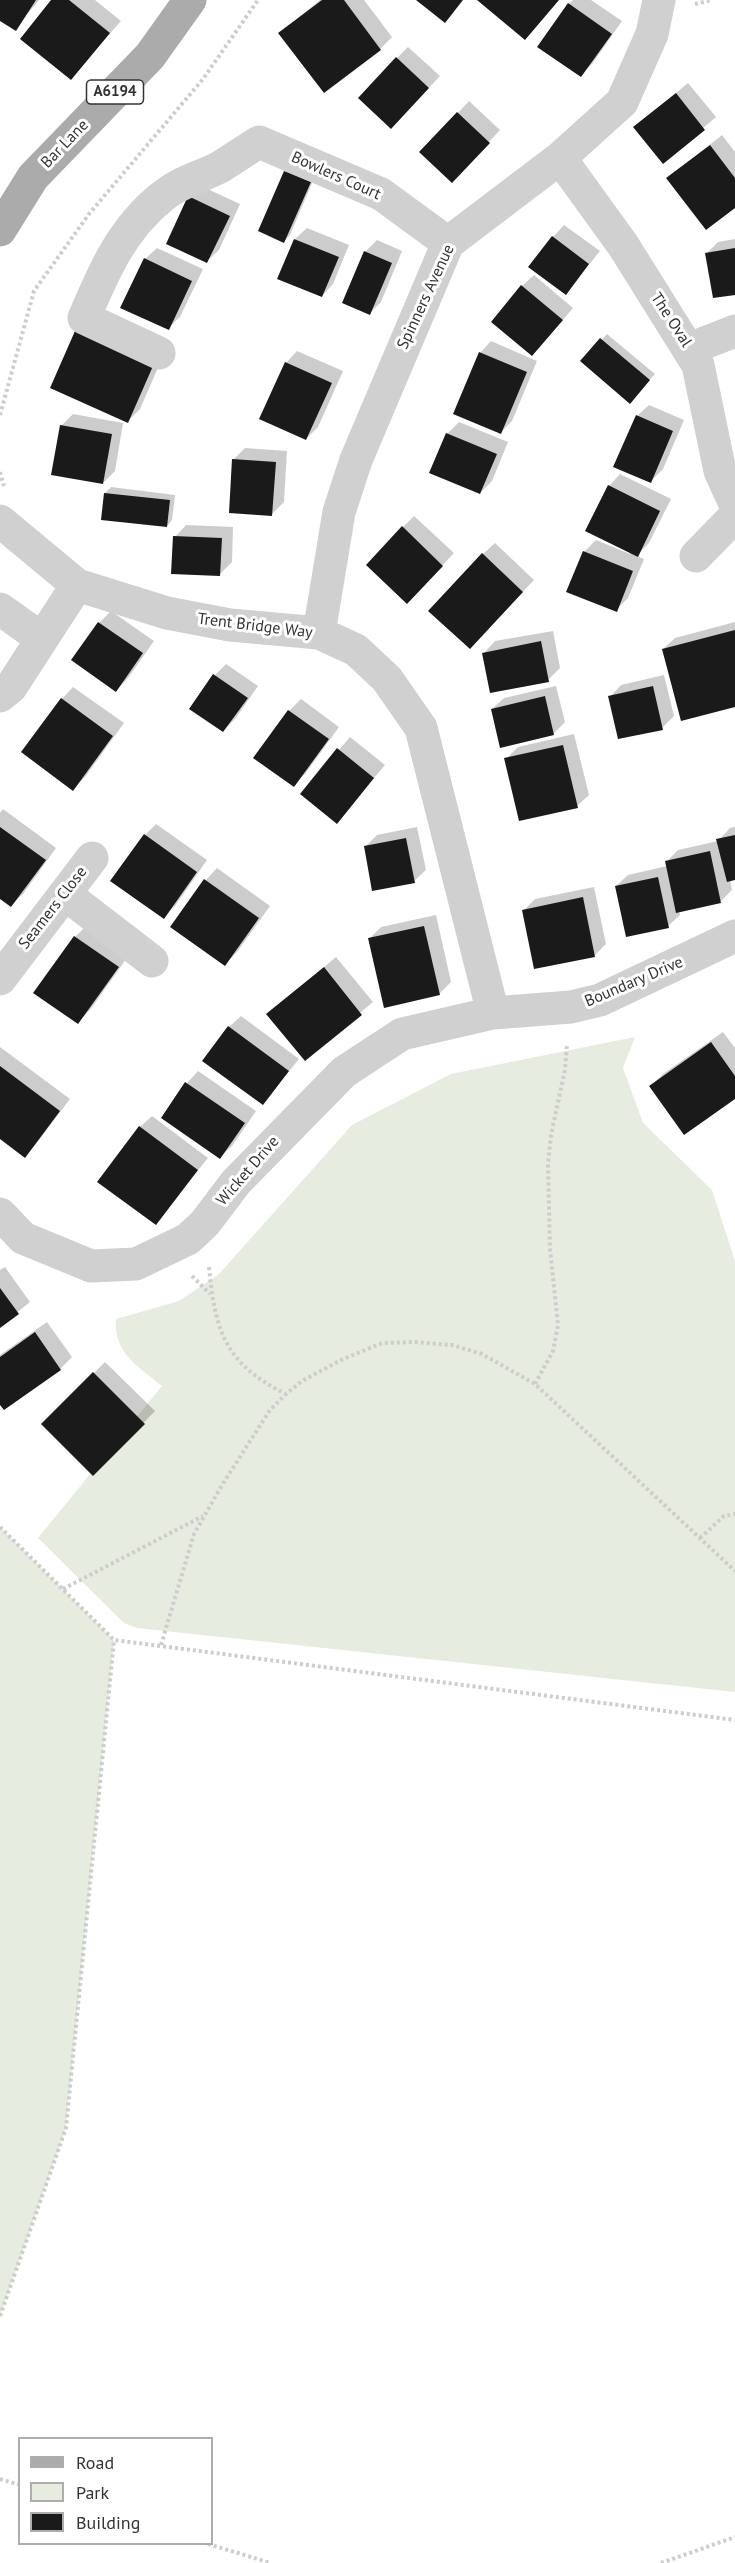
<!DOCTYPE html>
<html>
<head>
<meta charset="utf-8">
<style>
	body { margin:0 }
	#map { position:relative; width:735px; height:2563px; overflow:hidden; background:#fff; font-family:"PT Sans",sans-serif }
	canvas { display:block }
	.legend { position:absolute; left:18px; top:2437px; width:195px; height:108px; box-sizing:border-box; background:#fff; border:2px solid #adadad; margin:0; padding:8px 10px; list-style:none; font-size:18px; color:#333 }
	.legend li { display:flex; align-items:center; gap:12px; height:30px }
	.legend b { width:30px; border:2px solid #adadad }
</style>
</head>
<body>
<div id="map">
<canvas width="735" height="2563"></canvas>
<ul class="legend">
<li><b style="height:8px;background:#ababab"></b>Road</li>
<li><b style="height:16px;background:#e6ecdf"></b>Park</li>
<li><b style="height:16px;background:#1a1a1a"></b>Building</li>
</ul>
</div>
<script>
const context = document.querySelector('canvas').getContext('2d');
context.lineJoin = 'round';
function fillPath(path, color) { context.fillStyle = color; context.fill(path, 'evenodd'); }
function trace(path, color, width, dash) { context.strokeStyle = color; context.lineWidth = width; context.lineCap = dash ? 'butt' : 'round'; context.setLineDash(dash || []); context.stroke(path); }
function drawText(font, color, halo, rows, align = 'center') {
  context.font = font + ' "PT Sans",sans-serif'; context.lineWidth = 6; context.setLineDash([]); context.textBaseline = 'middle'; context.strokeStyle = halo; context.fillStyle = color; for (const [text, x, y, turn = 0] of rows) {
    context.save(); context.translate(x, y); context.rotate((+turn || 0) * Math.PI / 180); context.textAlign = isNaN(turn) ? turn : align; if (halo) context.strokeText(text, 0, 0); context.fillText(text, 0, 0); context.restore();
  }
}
const green = new Path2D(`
	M635,1037L623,1068L643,1123L712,1190L735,1261V1692L137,1628L124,1623L38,1538L162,1386C138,1366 113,1353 116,1319L179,1301L219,1274L352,1125L451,1074Z
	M0,1527L114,1640L66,2128L0,2316Z`);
const shadow = new Path2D(`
	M0,0H39L15,29L0,19Z
	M53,0H95L121,21L71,78Z
	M320,0H364L392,37L380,49L325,91L280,33Z
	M573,0H591L622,21L592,64L580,75L569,4Z
	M408,47L440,76L403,115L397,58Z
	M688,83L716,117L663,162L635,127Z
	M469,101L500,130L464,169L458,113Z
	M722,135L735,152V206L668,178Z
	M291,166L315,176L290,235L284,241L285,172Z
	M201,186L240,204L219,250L207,261L190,197Z
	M564,225L600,251L566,293L553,237Z
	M307,228L349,245L333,284L322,296L279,279L295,239Z
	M735,239V293L707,253L718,242Z
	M377,240L402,251L381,302L370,313L365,252Z
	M157,248L203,269L180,317L168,328L145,259Z
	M534,275L573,308L544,342L522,286Z
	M607,334L655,374L635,396L582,361Z
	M491,341L537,361L512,421L501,432L480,353Z
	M297,351L343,371L318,427L306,439L286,363Z
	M164,354L140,409L128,421L52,388Z
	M649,405L684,420L663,469L651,481L637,416Z
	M73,414L123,423L115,471L103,483L61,426Z
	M459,422L508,442L492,481L480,493L447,434Z
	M245,448L287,451L284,502L272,514L234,459Z
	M620,474L671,499L649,543L636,556L644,559L628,598L616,610L584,552L596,540L630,554L609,486Z
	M111,487L175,495L172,520L167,526L105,493Z
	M414,516L454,553L419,590L403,527Z
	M186,525L233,527L232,562L220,574L175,537Z
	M495,543L534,580L481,636L483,554Z
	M111,611L154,641L128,678L116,690L73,660L99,623Z
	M735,622V705L663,649L675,638Z
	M553,631L560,668L548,680L484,653L495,641Z
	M226,664L258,686L235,719L223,731L215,675Z
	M664,675L674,716L662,728L610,697L621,685Z
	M556,686L565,722L553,734L492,709L504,698Z
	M73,687L124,723L85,777L73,789L62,699Z
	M301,699L339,727L305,774L293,785L289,711Z
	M574,734L589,795L577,806L506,759L518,747Z
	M350,737L385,765L337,822L302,794Z
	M3,809L56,848L23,894L11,905L0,897V813Z
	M156,824L207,860L175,906L163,917L145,835Z
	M417,827L426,870L414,881L365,847L377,835Z
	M735,827V879L730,880L732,890L721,901L679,910L680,915L668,926L616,886L628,875L667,866L666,862L678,850L718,841L730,828Z
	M217,868L270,906L237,952L225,964L173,926L206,880Z
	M594,887L606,944L594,956L524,910L535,899Z
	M436,915L451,982L439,994L369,939L381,927Z
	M87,925L129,955L90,1010L78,1022L75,937Z
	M336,957L373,1002L305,1059L268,1014Z
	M241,1016L299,1059L262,1104L229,1027Z
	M723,1032L735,1048V1098L651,1086L663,1074Z
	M0,1047L70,1099L36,1144L25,1156L0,1138Z
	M198,1071L256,1111L232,1146L220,1157L163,1118L187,1083Z
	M152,1116L208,1158L155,1223L140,1127Z
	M5,1267L30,1302L0,1326V1270Z
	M47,1322L72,1357L60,1369L4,1408L0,1402V1355Z
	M105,1362L155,1411L93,1474L43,1424Z`);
const building = new Path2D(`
	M0,0H36L16,31L0,21Z
	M51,0H69L110,33L71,80L20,39Z
	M322,0H344L381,50L324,93L278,33Z
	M416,0H463L445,23Z
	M477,0H559L525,40Z
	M568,3L612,34L581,77L537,47Z
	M396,57L429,88L391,129L358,98Z
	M676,93L705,130L663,164L633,127Z
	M457,112L490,143L452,183L419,152Z
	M710,145L735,178V208L706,230L666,178Z
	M284,171L311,182L284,243L258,231Z
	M188,196L230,216L207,263L166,244Z
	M552,236L589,264L566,295L528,267Z
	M294,239L339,257L322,297L277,279Z
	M735,248V295L713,298L705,253Z
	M364,251L392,263L370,315L342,303Z
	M144,258L192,281L169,330L120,308Z
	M521,285L563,320L532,356L491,322Z
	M75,331L153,366L128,423L50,388Z
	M600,338L650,380L630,404L580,361Z
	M479,352L527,372L501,434L453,414Z
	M285,362L332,383L306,440L259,419Z
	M636,415L673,431L651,483L613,467Z
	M60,425L112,434L103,484L51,475Z
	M446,433L497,454L480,494L429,473Z
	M232,459L276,462L272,516L229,513Z
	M608,485L660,511L638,557L585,531Z
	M104,493L170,500L167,527L101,520Z
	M402,526L443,566L407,604L366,565Z
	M173,536L222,538L220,576L171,574Z
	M583,551L633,571L617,612L566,592Z
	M482,553L523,592L470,649L428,611Z
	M98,622L143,653L116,692L71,660Z
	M735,630V707L681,721L662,649Z
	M541,641L549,682L490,693L482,653Z
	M213,674L248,698L223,732L189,709Z
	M653,686L663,730L618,739L608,696Z
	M545,696L554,735L500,748L491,709Z
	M61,698L113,736L73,791L21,752Z
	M288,710L329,739L294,787L253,758Z
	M563,745L578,808L519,821L504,758Z
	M337,748L374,778L337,824L300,794Z
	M0,827L46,860L11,907L0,899Z
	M144,834L197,872L164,919L110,881Z
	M735,835V880L727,882L716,839Z
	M406,838L415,883L372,891L364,846Z
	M710,851L721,903L676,913L665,861Z
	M658,877L669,928L626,937L615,886Z
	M204,879L259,918L225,966L170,927Z
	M583,897L595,957L534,969L522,910Z
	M424,926L440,995L384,1008L368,938Z
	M74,936L119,967L78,1024L33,993Z
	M324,967L362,1015L305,1061L266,1014Z
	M228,1026L289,1071L263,1105L202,1061Z
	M711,1042L735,1076V1099L684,1135L649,1086Z
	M0,1066L60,1111L25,1158L0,1139Z
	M185,1082L245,1123L220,1159L161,1118Z
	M139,1126L198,1170L156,1225L97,1182Z
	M0,1288L19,1314L0,1328Z
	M35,1332L61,1370L4,1410L0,1405V1357Z
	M93,1372L145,1424L93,1476L41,1424Z`);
const path = new Path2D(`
	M695,4L712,0
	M0,415L34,291L89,214L203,79L258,0
	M0,472L4,486
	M209,1267C215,1331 225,1364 286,1394
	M192,1276L210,1294
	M535,1384L553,1351L558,1325L550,1249L548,1164L551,1135L565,1070L567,1044
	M0,1527L114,1640L735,1720
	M700,1538L724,1516L735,1514
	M63,1589L203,1516
	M161,1645L194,1534L222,1485L270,1410L286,1394L302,1381L341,1360L382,1343L416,1342L452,1345L482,1354L535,1384L735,1571
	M0,2316L66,2128L114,1640
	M0,2479L20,2485
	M208,2544L271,2563
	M661,2563L735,2537`);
const minor = new Path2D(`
	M560,158L623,245L698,365L720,471L735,504
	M689,349L735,331
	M159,353L84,318C103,273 122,228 163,196C180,182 201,177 220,167C233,159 246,150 259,142L381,194L448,243
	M0,521L77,585L167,613L230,625L319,633L356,650L387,679L421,728L493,1013
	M696,556L735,516
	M0,609L42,639
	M319,633L339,512L356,460L448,243L560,158L622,102L652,34L659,0
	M0,696L11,687L77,585
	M65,894L152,961
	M0,979L92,858
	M0,1214L23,1238L91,1266L136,1264L188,1239L205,1223L236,1182L344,1072L402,1034L493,1013L571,1007L600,1000L735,936`);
const major = new Path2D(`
	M0,230L33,177L150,56L190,0`);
const shields = [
	[115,92,57]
];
const shieldNames = [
	["A6194",115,92]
];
const streetNames = [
	["Bar Lane",65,144,-46],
	["Bowlers Court",336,176,24],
	["Spinners Avenue",426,297,-65],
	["The Oval",671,320,57],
	["Trent Bridge Way",255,626,7],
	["Seamers Close",53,908,-52],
	["Boundary Drive",634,982,-23],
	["Wicket Drive",248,1171,-49]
];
fillPath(green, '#e6ecdf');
fillPath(shadow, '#0003');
fillPath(building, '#1a1a1a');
trace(path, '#cdcdcd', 4, [3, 3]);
trace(minor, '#d0d0d0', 33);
trace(major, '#ababab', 33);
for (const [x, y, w] of shields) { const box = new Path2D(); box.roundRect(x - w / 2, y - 12, w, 24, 4.5); context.fillStyle = '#fff'; context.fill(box); trace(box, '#333', 1.5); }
drawText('bold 15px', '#333', null, shieldNames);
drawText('16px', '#333', '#fff', streetNames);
</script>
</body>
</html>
